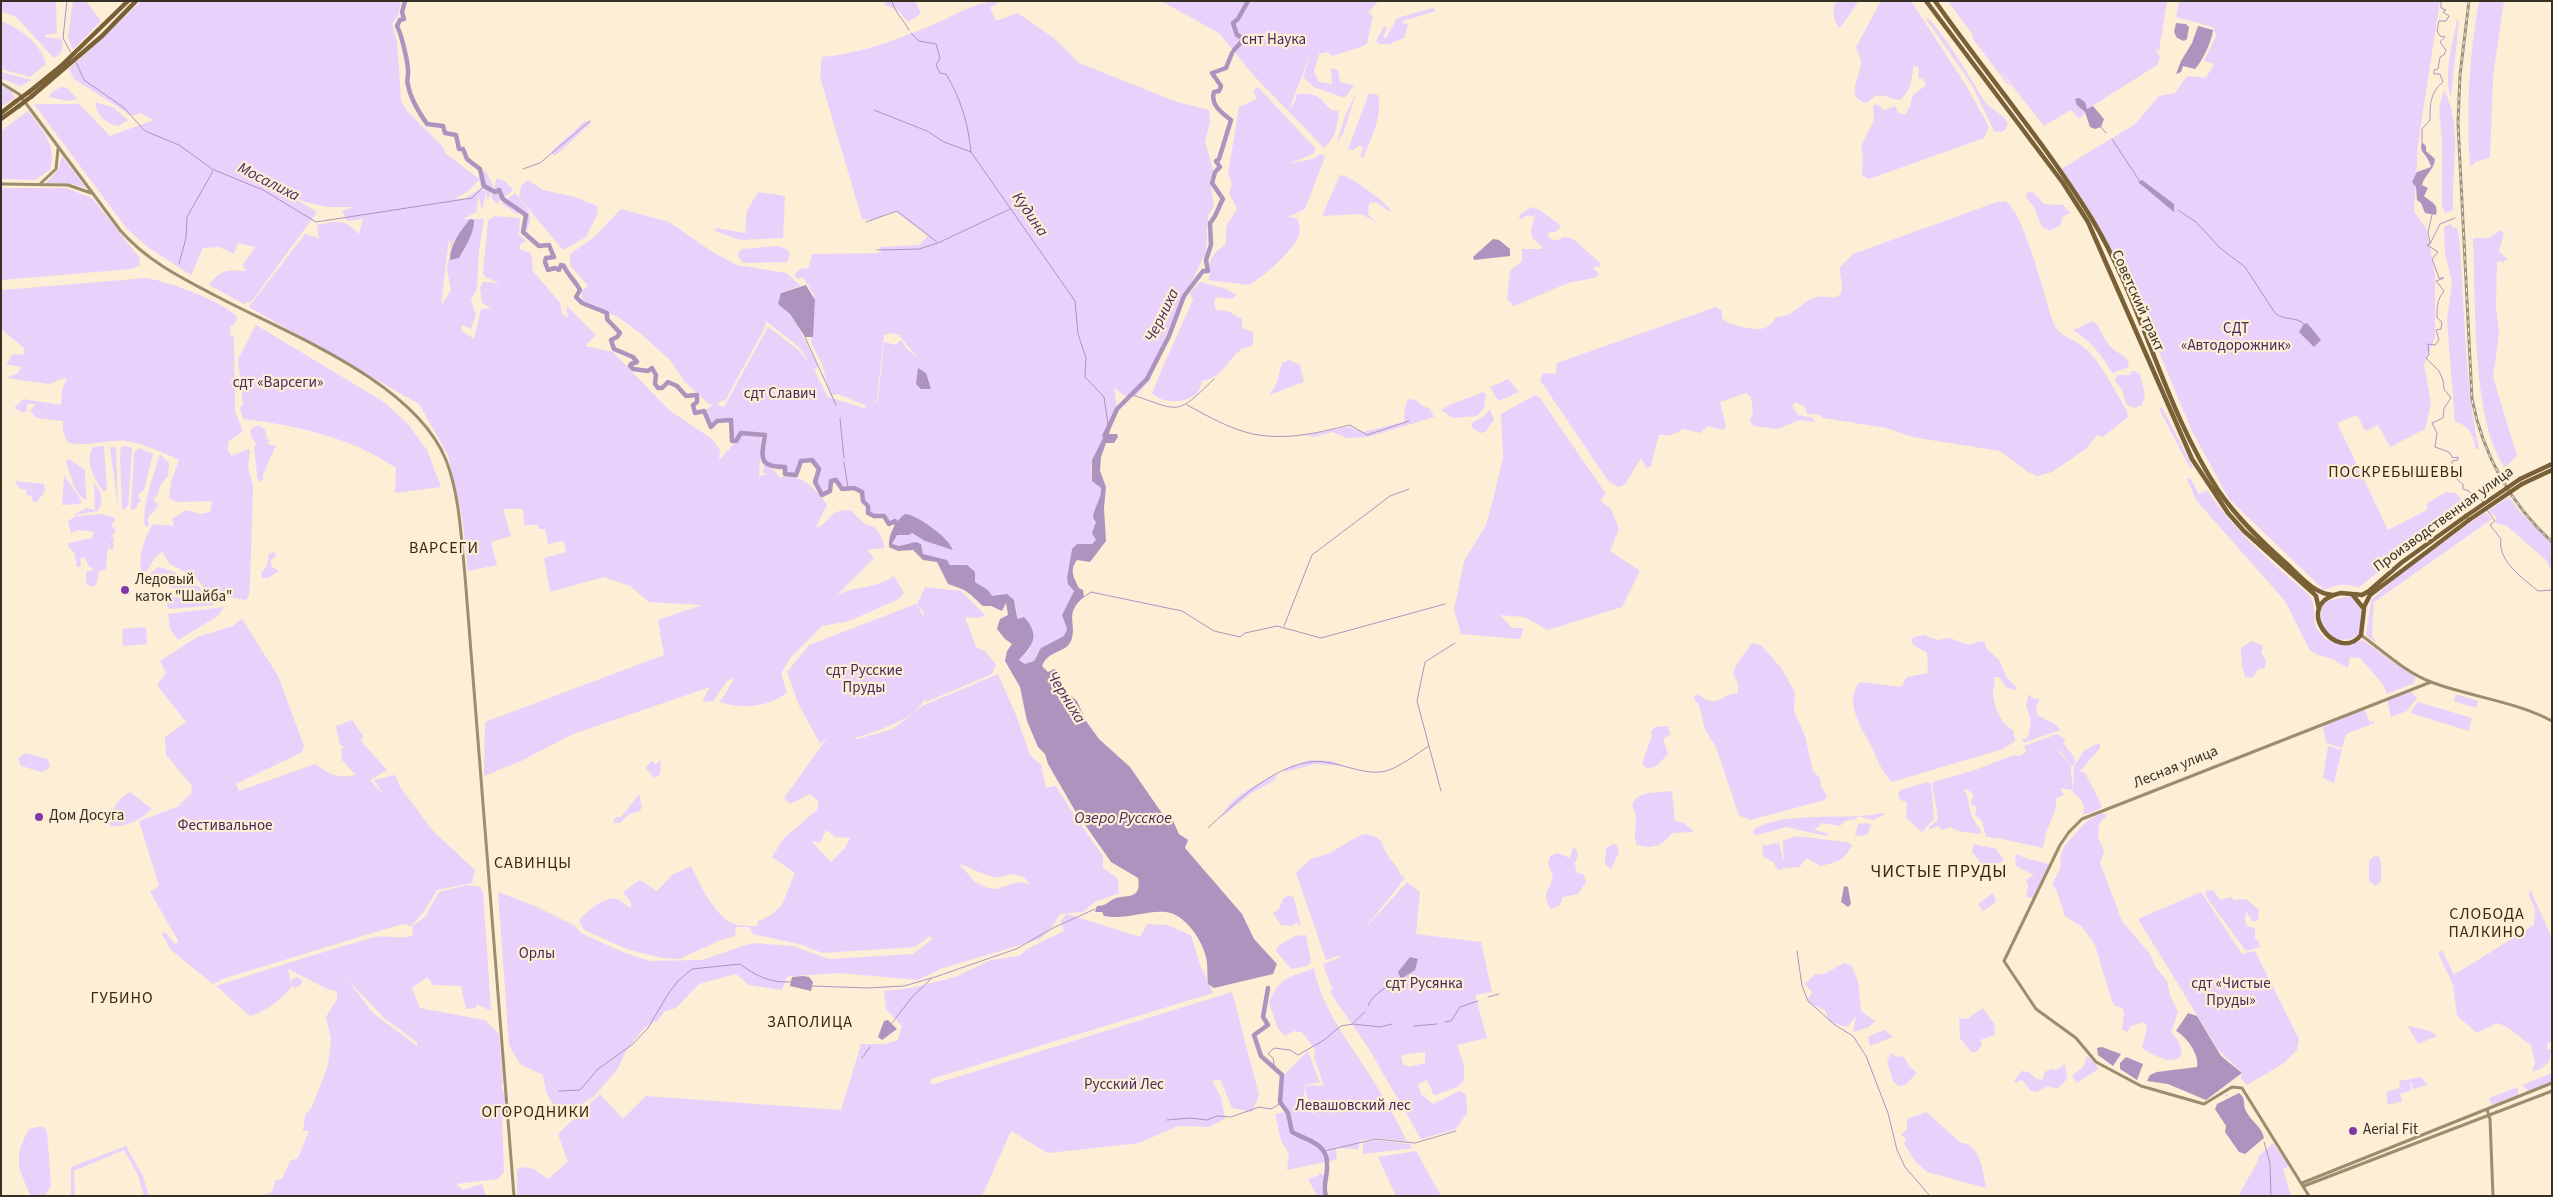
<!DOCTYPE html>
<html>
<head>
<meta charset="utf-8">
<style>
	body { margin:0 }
	#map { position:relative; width:2553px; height:1197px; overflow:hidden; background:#fdeed6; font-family:"Source Sans 3",sans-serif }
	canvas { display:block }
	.frame { position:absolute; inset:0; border:2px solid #373025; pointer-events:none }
</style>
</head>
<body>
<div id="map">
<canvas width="2553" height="1197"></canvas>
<div class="frame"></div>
</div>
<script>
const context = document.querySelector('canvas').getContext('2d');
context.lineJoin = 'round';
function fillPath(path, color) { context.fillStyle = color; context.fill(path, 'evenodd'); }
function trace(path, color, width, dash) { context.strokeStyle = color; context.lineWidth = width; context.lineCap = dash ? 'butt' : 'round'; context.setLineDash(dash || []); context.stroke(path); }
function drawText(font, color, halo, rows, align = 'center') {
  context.font = font + ' "Source Sans 3",sans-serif'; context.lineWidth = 4.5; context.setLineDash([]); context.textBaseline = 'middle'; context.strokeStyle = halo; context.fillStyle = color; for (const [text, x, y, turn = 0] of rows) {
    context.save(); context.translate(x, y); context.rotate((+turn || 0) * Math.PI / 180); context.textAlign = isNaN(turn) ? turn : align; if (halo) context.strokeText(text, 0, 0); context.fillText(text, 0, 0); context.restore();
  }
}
const green = new Path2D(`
	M1,1H56L57,33L45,35V37L61,39L63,46L60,54L54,58L16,17L1,11Z
	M73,1H86L101,21L73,50L68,37Z
	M141,1H401L398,16L392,24L397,42L401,101L408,112L443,147L445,153L478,178L485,170L493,185L489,198L487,199V194L481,187L479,180C471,189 464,196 453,198L464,199L481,188L486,194L482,211L479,196L476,212L463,219H484L479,250L477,289L471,300L476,315L471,329L463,325L461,327L462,331L474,339L481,309L491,308L482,303L480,288L483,282L500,283L485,277L483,273L488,221L494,216L520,218L519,235L526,241L519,245L521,250L531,253L533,271L560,303L562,314L568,318L566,308L568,307L596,335L585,346L613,352L669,410L712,439L720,450L719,460L736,442L732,441C731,434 733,428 731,420L717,421L711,427L704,411L713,405H710L684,381L670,360L641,334L618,317L582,300V291L588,286L570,265V254L593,238L621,209L669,222L714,253L737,265L786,273L801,286L782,292L778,304L793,310L790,315L797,325L818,366L816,370L813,368L828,397L865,408L867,406L838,394L831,395L829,391L822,364L811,342L812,335L808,320L815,311L814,295L803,277L798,279L794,275L801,268L808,269L812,254L881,253L880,247L919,245L928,236L895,211L874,220L862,219L820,77L822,57C859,54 896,40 930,26C954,16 975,1 1002,1L990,7L996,21L1018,13L1055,39L1079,63L1177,102L1209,110L1210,122L1205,142L1213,169L1210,181L1214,206L1208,216L1206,252L1164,340L1150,380L1135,397L1123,395L1114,387L1117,409L1111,426L1108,425L1102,435L1103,438C1094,454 1083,475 1101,488V493L1095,536L1096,540L1092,544L1072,549L1067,578L1074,591L1062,615L1067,629L1064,636C1052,644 1039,645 1034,661L1025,664L1019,660L1030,649L1017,616L1016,605L992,596L988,590L975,582L963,566C952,566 949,563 939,559C934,556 928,557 923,554L922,548L911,544L895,547L892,544L897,535H909L911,533L925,541L954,548C935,532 927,517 900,518L898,523L895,521L889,524L884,516H874L868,513V506L863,501L861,492L854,488L842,489L836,480L831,482L830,491L822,495L815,482L819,469L812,460L801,461L796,475L785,474V467C758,467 762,458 765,435H757L761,436L759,480L761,475H766L763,471L764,464L775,471L780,478C799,470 819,492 827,505L816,527C830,526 826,509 850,510L865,524L875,527L883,540L884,548L867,550L874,558L837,595C857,585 873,590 894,576L904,593L899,599L849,621L822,626L790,658L781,674L787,692C769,708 741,709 720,702L735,678L727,681L713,701L702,702L710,687L573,734L521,761L484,776L485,722L664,655L658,620L702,605L649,602L630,586L604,577L550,592L544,558L566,552L564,541L548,544L545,529H539L538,525H524L523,509H503L511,536L491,542L497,565L468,571L462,516L448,455L419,404L249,307L305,234L319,238L317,225C339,221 343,218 359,234L363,219L347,221L342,211L355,207H327L305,202L279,189L317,212L252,301L244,304L209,285C221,269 227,270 246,271L243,265L255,247L238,243L234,254L219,247L203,248L191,275L149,248L127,229L34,104H79L110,136L154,120L140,113L132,116L74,79L69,69ZM462,232H471L461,255L449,258L453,242ZM449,238L451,246L447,269L451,290L441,306ZM766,321L799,347L811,365L797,349L768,327L724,407L716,404L726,399L764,329ZM891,333L899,335L918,358L906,348L902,341H899L896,345L884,342L878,400L871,404L877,399L884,335Z
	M884,1H915L921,14L908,22L899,11L885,5Z
	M1161,1H1379L1368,12L1373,16L1367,44C1358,49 1343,52 1332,56L1328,52L1319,54L1314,72L1319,82L1332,84L1331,68L1338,70L1340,82L1354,85L1345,98L1314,87L1303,77L1314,45L1289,109L1296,100V94C1318,93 1318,96 1331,110L1339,111C1338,124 1335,139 1324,148L1254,76L1219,33Z
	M1837,1H1859L1840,28C1834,23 1831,8 1837,1Z
	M1881,1H1911L1967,87L1989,127L1984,138L1869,179L1862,175L1863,156L1861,147L1874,120L1873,106L1876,104L1884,110L1895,106L1898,113L1905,115L1910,107L1912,96L1926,85L1923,79L1918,78L1919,68L1914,65L1910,87L1901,100C1892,101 1885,93 1876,96C1873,97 1870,101 1866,103C1844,97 1861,77 1861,62C1861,57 1857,52 1856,47Z
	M1948,1H2167L2159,51L2155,48L2160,58L2157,65L2094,105L2079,119L2071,110L2044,126L1996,65L2010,85H2008L1973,39V35Z
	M2179,1H2440L2418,143L2414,212L2426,228L2435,275V337L2424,365L2431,403L2425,429L2390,447L2378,425L2365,431L2357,415L2337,423L2388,530L2427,510V503L2446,492L2456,493L2464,503L2358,588C2345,582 2337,585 2324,590L2229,499L2192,431L2151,333C2150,322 2143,315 2140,305L2094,217L2061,169L2134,125L2159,96L2175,93L2187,76L2206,78L2214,64L2204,61L2216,36L2213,27L2176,17Z
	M2479,1H2504L2493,77L2490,158L2477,161L2470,167C2466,111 2469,56 2479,1Z
	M1433,8L1436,11L1403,21L1402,23L1408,24L1404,38L1390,44H1379L1376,41L1384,26L1387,27L1383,38H1386L1397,18Z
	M1927,18C1938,24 1975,85 1984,100C1991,111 2002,112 2008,123L2005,130L2001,132L1994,131L1972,85L1926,19Z
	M2457,20H2459L2451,97C2443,75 2453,43 2457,20Z
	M1,21C19,28 41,43 46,64L30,77L1,69Z
	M1,72L32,80L20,86L1,78Z
	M1,86L12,91L14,98L1,107Z
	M61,87L67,88L77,99L69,101L49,97L52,92Z
	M1258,87L1316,149L1313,154L1289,164L1312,159L1321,154L1325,157L1305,209L1288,217L1297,218C1298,221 1300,226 1300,230C1300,246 1263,277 1249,285L1208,280C1211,274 1209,270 1210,264C1211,254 1219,250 1226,244V227L1237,209L1229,193L1232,184L1228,174L1239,107L1257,99L1253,91Z
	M2444,90C2463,126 2451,171 2453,210L2445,213L2442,206V140L2439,108Z
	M1357,91L1343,134L1337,142L1345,116Z
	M1369,93L1378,95C1383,116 1371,139 1363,158L1360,157L1363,148L1360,145L1353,150L1348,149Z
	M95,102L114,108L128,120L119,126C107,125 96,114 95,102Z
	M28,111C43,131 57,144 50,170L35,180L1,179V131Z
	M585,121L592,122L556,155H553L551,152Z
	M62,156L86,188L72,184L46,183L58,170Z
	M1340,175C1350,175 1385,202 1391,210L1390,212L1376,202L1369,203L1368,215L1378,223L1361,214L1322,216Z
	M497,178L506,182L513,190L496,204L491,197Z
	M528,180L543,190L575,197L597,206L598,213L586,237L563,250L519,197L521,186Z
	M1,188H66L92,198L139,257L140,265L131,269L1,280Z
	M758,192L785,196L783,238L741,240L715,231L716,228L745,233L747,211Z
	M2028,192L2034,193L2044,204L2063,205L2070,213L2062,217L2061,225L2050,231L2042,227L2034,207L2026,197Z
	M515,193C526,207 535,212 527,230L522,231L524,216L520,213L517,214L501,203Z
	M2005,201C2024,211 2045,299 2053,322C2058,337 2075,339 2085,348C2100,361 2115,391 2126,409L2128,417L2103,437L2097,435L2087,448L2052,472L2037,476L2028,472L2000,451L1912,437L1887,428L1823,418L1818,414H1807L1805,407L1796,402L1792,406L1798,415L1813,418L1814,422L1800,420L1777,429L1754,426L1750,421L1753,412L1751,397L1746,393L1720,402L1726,426L1724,430L1707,426L1701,433L1684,429L1671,435H1659L1651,466L1646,468L1641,458L1625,484L1619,487L1609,482L1540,380L1543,373L1556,374L1557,363L1716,307L1722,311V318C1730,326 1753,331 1765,328C1770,326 1773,321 1776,317C1795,317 1800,301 1818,297C1824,295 1836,301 1840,294C1845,288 1839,274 1840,267L1853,254L1997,202Z
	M1531,207L1540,210L1561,226L1556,232H1549L1548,237L1555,241L1564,237L1572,238L1600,263V266L1593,268L1599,274L1594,278L1568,283L1514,306L1507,300L1510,271L1522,261V249H1541L1542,247L1532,237L1531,230L1535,217L1528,215L1521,219L1518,216Z
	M2451,224L2453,228H2457L2459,237C2465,308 2464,379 2479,449H2476C2473,435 2470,426 2455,422L2447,320L2452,282L2445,253L2444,227Z
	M2501,230L2504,233L2499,251L2507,259L2503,262L2497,261L2496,308L2499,333L2493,377L2517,456L2505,467C2471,422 2476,295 2473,238H2488Z
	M779,246L788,250L790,255L787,262L748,263L742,262L738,255L741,249Z
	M147,278C175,284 214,298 237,316L236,322L230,327L231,336L234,337L235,411L243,431L228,442V451L232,456L248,449L250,451L248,467L253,485L250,584L249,596L246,600L209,594L196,578L170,564L162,552C152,556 153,567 144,573L141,571C138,557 145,536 153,524L174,526L172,519L186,510L201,514L210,512L212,501L177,502L169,498L171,482L179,460C162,452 145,444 126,441C107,439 85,448 67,442L63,431V421L36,418L30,411L36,404H27V410L23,413L14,408L23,399L61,405L62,389L67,379L64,378L49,384L7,378L18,373L22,367L6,364L13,354L23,355L25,349L1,329L2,290Z
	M1200,282L1226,289L1237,295L1232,299L1216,297L1214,302L1216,310L1228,311L1242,319V328L1253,332V345C1248,347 1242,348 1238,352C1226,363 1222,378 1202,381C1201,385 1200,390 1197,393C1187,404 1161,404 1152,393C1165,361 1179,331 1193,300L1190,293Z
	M2093,321C2102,328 2103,340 2111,347C2117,353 2125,355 2129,362L2128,367L2113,373C2107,367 2106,362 2101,356C2093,345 2084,337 2073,330Z
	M256,325L384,402L407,423L427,450L441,487L395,493L396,468C351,437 294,425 243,419L240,408L243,404L238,359Z
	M1289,360L1300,365L1304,382L1269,395L1276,385L1282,363Z
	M2132,371H2135L2140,374L2145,395L2142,405L2134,408L2126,404L2122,390L2115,380L2117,375H2129Z
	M1508,379L1519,392L1498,401L1490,387Z
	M1483,392L1486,395L1484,408L1477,416L1453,418L1441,410C1454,401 1469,399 1483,392Z
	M1535,395L1540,398L1606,494L1600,500L1611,509L1619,529L1610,551L1640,571L1622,607L1548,630L1524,617L1500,615L1512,628H1524L1520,639L1461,634L1454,610L1464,561L1486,525L1494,496L1503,457L1501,414Z
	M1408,399L1416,400L1421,405L1430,409L1434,417L1368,437L1346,438L1332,432L1313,437L1306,435L1349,427L1363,432L1404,422L1405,407Z
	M2162,407L2193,467L2190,468L2159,409Z
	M1490,409L1494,420L1485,432L1480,433L1471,427L1473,422L1483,417Z
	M259,425L265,430L267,439L271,440L268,442V445H276L262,477L264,479L258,482L254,447L256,444L250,434L251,429Z
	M104,446L107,489L104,492C95,480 84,462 93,447Z
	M126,446L132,448L128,506L124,510L122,509L120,456L121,447Z
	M110,447H116L118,507Z
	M139,448L153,454L144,490L138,495L141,502L137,503V508L131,510L134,452Z
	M160,454L169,463L168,476L161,484L157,496L153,498L158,506L148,518L149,525L146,528C139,516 155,469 160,454Z
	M69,459L85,470L86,500C74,495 70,473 66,461Z
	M64,475L81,500V504L62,505Z
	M2190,478L2199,494L2207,490C2235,532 2272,563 2309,595L2313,602L2315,626L2325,639L2345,646L2363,640L2391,661L2415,676L2414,683L2387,694L2382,683L2360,658L2350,657L2348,668L2332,659L2315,654L2309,649L2285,601L2196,500L2187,479Z
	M15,481L44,484L45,491L37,502H33L32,496L26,495L27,490L19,488Z
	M94,482C102,494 104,498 98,511L73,515L87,508L95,510Z
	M2509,497L2519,511L2552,544V571L2546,560L2507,526L2496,523V517L2488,511Z
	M2485,512L2492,519L2374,602L2372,635L2376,643L2366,635L2371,600L2405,570Z
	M101,514L115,518L111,528L115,527V533L111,536V538L114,537L113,550H110V544L107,553L106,569L97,572L99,574L96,585L90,587L86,582V572L95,569L89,566L85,558L83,557L80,559L81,567H77L74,552L68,547V543L92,538L94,532L79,530L71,533L68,521L76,516Z
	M274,552L277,555L271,560V566L279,571L268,578H262L261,573L267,566L269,554Z
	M158,567C175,569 185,581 200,587L202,593L198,594L166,586L150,574Z
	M925,587L961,591L985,615L978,618L965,617L976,647L986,652L996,665L992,674L926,702L925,698C918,718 872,734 853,738L858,739L893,729L922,706L998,674L1016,715L1030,755L1041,765L1046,788L1056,786L1072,812L1103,856V868L1118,879L1119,893L1095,902L1083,912L1060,914L1052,927L1040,939L940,969L918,980L839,973L792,976L787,977L782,990L749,985L736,974L699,984L676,1008L665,1011L658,1020L644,1028L626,1051L617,1070L594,1096L561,1118L546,1092L543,1075L520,1064L509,1045L498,892L535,906L575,926L581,933L620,951L649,961L702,960L752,943L793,946L829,959L913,954L932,939L930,936L915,947L822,953L803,945L753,934L749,927H736L735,936L721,940L679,959L662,958L629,950L584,930L579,920C586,912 606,895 617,899C622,901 627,906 631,909V902L623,892L640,880L657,891L672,875L691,866C698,882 716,918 734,924C740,926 750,926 757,926L758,921C787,910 783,898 795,873L772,857L784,838L817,810L819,802L810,794L790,804L784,798L827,738L820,744L798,703L787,672L809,645L916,604L925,618L923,611L917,605ZM826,830L836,837L850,838L845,848L831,862L811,841L820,843ZM959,864C975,868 994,884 1009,874L1022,876L1031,884L1019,882L996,889L988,888L975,882Z
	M166,596L211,601L214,605L171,609L168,608Z
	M2351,596L2361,610L2360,634C2335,652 2310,625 2326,601Z
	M224,607L218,616L178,640L170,629L168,614Z
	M242,619L278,676L304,746L302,752L236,784L239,791L315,764C331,775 339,780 358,774H355L342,760L341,749L345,747L340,745L336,726L352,720L363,736L361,741L387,770L370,780L384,795L374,780L395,775L400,787L433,831L475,870L472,883L437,890L423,913L411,926L402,924L225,978L213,984L171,950L162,934L165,932L175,944L179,942L150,892L159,886L139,821L219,791L178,806L191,794L192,786L166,755L165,737L186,722L157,685L166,673L160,661L197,637L233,626Z
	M146,627L147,644L123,646L122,629Z
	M1924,635L1937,640L1950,638L1968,645L1980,641L1985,642L1986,648L1999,660L2007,678L2017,688L2014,690L2006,687L1999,677H1994C1996,683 1993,687 1993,693C1993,704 2002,726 2013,730L2015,741L2003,749L1892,782C1881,772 1876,755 1869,742C1860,726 1844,700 1860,682L1901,687L1907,677L1928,673L1927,653L1913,645L1911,640L1914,637Z
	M2252,641L2263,646L2261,653L2266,660L2265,668L2258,669L2252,678L2245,677L2242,666L2241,648Z
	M1752,643L1762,646L1781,668L1791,685L1795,692L1794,711L1805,736L1813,771L1820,778L1821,786L1827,796L1825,800L1750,820L1740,816L1738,813L1716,747L1705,730L1700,708L1694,698L1696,694C1702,696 1706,701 1711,701C1721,702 1724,694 1738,693V684L1733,673L1738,662Z
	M2410,691L2417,698L2407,711L2391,717L2387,700Z
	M2029,694L2033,699L2037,698L2040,700L2036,706L2037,715L2055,724L2060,730L2024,743L2022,740L2028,737L2031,722L2026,704Z
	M2456,694L2478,701L2476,708L2454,701Z
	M2418,702L2472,718L2469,731L2410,713Z
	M2364,709L2370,722L2375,721L2374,723L2346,734L2342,748L2326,743L2323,728L2325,724Z
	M1667,726L1671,734L1663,739L1668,754L1656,766L1647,769L1642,763L1652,736L1651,732L1655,727Z
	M2057,734L2065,739L2064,744C2068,751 2075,754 2075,763L2071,767L2063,754L2055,748L2070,764L2073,790L2060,788L2064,795L2056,798V808L2046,833L2043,848L1997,838L1986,837L1982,821L1975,815L1977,807L1970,804L1974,794L1966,789L1964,790C1972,803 1966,815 1981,829L1980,834L1958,831L1950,827L1944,830L1937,826L1929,830L1930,826L1937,821C1940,808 1931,795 1933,782L1972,771L2014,755L2020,756L2026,752L2024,746Z
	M2096,744H2100V748L2080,771L2085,773L2102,806L2100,809L2083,815L2084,806L2079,797L2073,793L2074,766L2084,751Z
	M2328,746L2342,750L2334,783L2323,778Z
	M26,753L47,759L50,764L49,769L42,772L21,766L18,758Z
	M661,760L660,774L654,778L646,768L651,761L656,764Z
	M1309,760L1332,761L1344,766L1315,764L1285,772L1284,769Z
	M1277,774L1275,780L1250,794L1222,817C1230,796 1258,784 1277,774Z
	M1927,782L1931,783L1934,819L1922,832L1906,818L1907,802L1900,800L1898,793L1901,790Z
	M1672,791L1675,821L1684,823L1694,832L1672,833C1663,845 1653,850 1637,845C1631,831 1641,819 1632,806C1636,790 1657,793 1672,791Z
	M130,792L152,809C142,819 125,828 110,826C110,812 117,798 130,792Z
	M639,794L642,807L640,811L629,814L620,823H613L616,817H621Z
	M1883,813L1885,814L1873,820L1858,816L1856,819L1845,821L1840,826L1822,823L1814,830L1804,828L1827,833L1828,836H1827L1786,827L1758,835L1754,834L1753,830C1782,810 1848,821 1883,813Z
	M2101,813L2107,815L2099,824L2098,837L2104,851L2100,863L2122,921L2150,954L2155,966L2167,981L2170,995L2178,1012L2171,1033C2182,1042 2189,1061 2168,1060C2163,1060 2146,1051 2142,1048L2147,1027L2144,1022L2131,1026L2127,1032L2122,1029L2124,1014L2123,1009L2114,1005L2112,1001L2095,945L2082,927L2065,916L2056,889L2052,884L2060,869L2061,854L2065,845L2087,821Z
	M1868,823L1871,826L1867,835L1859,836L1855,835L1858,824Z
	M1365,834C1384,838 1379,840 1387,854C1391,862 1397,865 1400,874L1405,878L1361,933L1407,882L1420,892L1416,934L1481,942L1492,992L1475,995L1487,1038L1457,1045L1464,1065V1080L1458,1087L1434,1095L1427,1080L1418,1084L1421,1094L1433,1104L1459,1091L1466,1094L1467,1113L1456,1129L1421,1139L1369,1049L1330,992L1335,987L1332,989L1323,964L1339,958L1341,955L1326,960L1296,873L1312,858C1333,856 1346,840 1365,834ZM1425,1052V1063L1409,1067L1403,1064L1401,1055Z
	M1795,836L1847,842L1852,845C1843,862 1837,862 1820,866L1807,858L1799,867L1785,868L1778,870L1773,862L1763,856L1762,846L1779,843L1784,862L1783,841Z
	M1613,844L1617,845L1619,852L1611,869L1605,864L1606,848Z
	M1974,844L1996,849L2004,860L1998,864H1982L1972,852Z
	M1573,848L1576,849L1578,855L1575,863L1576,872L1584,875L1586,882L1578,894L1563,897L1559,906L1551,909C1541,895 1549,891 1553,877L1548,864L1550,856L1557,853L1570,858Z
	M2017,854L2025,858L2049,864L2033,898L2026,897L2028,886L2026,880L2034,875L2016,866L2015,855Z
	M2374,856L2379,857L2381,862V881L2375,886L2369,881V861Z
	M467,885L480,887L483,892L491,1011L477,1004L476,1008L466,1009L461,986L433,985L427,977L412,988L420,1008L485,1020L499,1034L503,1082L501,1085L505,1096L507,1113L502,1115L504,1172L498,1179L456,1184L463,1190L482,1184L486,1196H261L272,1192L276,1180L282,1179L290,1161L298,1158L309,1131H303L305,1115L311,1109L328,1065L331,1039L326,1017L337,999V991L327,989L288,969L291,984L292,979L296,977L302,980V984L295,988L291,985V988C278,1001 268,1011 250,1016L216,986C269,969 322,952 375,937C389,934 398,941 413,935L412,926L425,917L439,892ZM346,978L384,1018L417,1042V1046L373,1013Z
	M2530,889L2552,938V1043L2548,1042L2547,1049L2551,1050C2550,1065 2545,1067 2532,1072L2535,1063L2531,1045C2518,1037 2512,1028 2497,1023L2477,1033L2457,1016L2453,985L2438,953L2442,950L2454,975L2534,925L2535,909L2529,896Z
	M2213,890L2220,900L2232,897L2234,900L2246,899L2259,910L2258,920L2253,922L2246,911L2245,920L2247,926L2255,928V938L2259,942L2260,947L2246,951L2207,898L2205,891Z
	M2201,892L2242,954L2255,951L2299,1039L2297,1050L2284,1063L2247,1085L2241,1078L2242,1072L2219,1051L2138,919Z
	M1993,893L1996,902L1983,911L1978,904Z
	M1289,895L1294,898L1301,926L1296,923L1292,926L1281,925L1273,913L1279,909L1283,899Z
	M1067,914L1140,937L1147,924L1167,925L1191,935L1200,965L1213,993L931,1079V1085L1232,992L1259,1095L1252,1112L1232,1108L1220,1079L1212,1081L1221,1097L1225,1119L1209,1127L1178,1126L1139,1143L1048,1153L1011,1131L982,1196H517V1169C533,1164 535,1171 548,1179L568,1162L558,1134L600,1094L623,1119L646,1096L841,1110L861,1044H886L898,1040L902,1026L886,1009L884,991L912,988L955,977L991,960L1019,956L1027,949L1064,931L1061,921Z
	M1306,935L1311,962L1307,966L1291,969L1276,951L1278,946L1295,936Z
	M1844,963L1851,965L1858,981L1861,1010L1858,1014L1861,1011L1875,1021L1869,1027L1853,1032L1856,1016L1847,1027L1830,1022L1825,1010L1810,1004L1808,999L1812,992L1805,984L1815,974H1824Z
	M1314,968C1321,1008 1350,1043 1371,1077C1384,1098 1396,1119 1407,1141C1390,1140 1376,1136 1359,1141V1149L1336,1148L1337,1159L1328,1162V1153L1331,1151H1325L1310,1139L1293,1131L1288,1111L1282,1104L1281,1098L1284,1075L1308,1051L1320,1083L1307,1084C1299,1097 1309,1111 1321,1119L1313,1112L1305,1090L1308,1085L1324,1086L1314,1057L1315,1049L1302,1032L1294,1031L1285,1036L1278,1029L1269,1003C1279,976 1290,978 1314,968Z
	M1983,1008L1996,1027L1994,1029L1995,1035L1980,1040L1982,1045L1976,1052H1971L1960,1038L1959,1018L1967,1019Z
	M2408,1026L2430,1031L2437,1036L2418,1044Z
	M1884,1030L1893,1037L1870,1046L1868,1037Z
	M1892,1053L1895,1056L1904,1057L1909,1066L1917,1073L1905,1085L1899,1086L1893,1081L1887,1060Z
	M2087,1056L2096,1064L2098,1069L2077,1083L2072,1076L2084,1066Z
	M2065,1064L2067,1079L2057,1089L2048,1086L2037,1092L2031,1091L2022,1080L2015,1083L2014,1081L2022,1071L2029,1072L2035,1078L2042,1080L2045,1072L2051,1069L2056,1070Z
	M2552,1073V1082L2528,1091L2522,1085Z
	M2421,1077L2429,1086L2427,1085L2413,1089L2411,1085L2414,1083H2410L2411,1090L2400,1094L2402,1101L2388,1105L2386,1092L2400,1088L2399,1081Z
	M2518,1087V1095L2492,1105L2489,1098Z
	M1286,1112L1291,1132C1305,1139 1325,1144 1325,1162L1287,1170L1289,1154L1281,1140L1275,1114Z
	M1926,1112L1961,1143C1980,1143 1984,1174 1986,1188L1927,1172L1915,1161L1904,1144L1906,1139L1901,1135L1907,1129V1119Z
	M37,1127H43L47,1131L51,1186L45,1196H31C18,1168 13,1158 29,1129Z
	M1375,1140L1410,1144L1412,1148L1363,1154V1142Z
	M2273,1143L2289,1166L2283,1169L2291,1196H2238L2258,1161V1157Z
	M126,1146L143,1176L149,1196H144L138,1175L124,1150L74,1171L75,1196H71V1167Z
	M1416,1151L1441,1196H1396L1378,1157Z
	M1318,1172L1325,1176L1322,1189L1325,1196H1317L1308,1179L1319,1175Z`);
const water = new Path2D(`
	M2176,23L2186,24L2189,27L2187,39L2184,41L2177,38L2174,32Z
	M2198,26L2213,30C2212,41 2202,62 2195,69L2183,66L2181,72L2176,74L2181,61L2192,43Z
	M2079,98L2085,102L2087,109L2093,106L2104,119L2101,127L2095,129L2090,127L2085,112L2077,105L2075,99Z
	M2423,143L2426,146V151L2435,159C2434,171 2424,175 2422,185L2428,188L2424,196C2430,202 2439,203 2436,215L2425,213L2421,203L2417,200L2416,187L2412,182L2417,172L2431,167C2429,158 2423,155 2421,146Z
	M2142,180L2174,204V212L2138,182Z
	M470,219L474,220C475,231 465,248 459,258L450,260C450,244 460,232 470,219Z
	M1493,239L1499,240L1510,249V256L1474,260L1473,257Z
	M806,285L815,300L813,337H805L790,314L778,304L781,293Z
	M2307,323L2321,340L2314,347L2299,332L2304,324Z
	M918,368L926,373L931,389H921L916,384Z
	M1108,424L1111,426L1109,434H1117L1118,437L1114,443H1106L1101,457L1100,471L1106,487L1104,508L1106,541L1090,562L1077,560C1069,570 1074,578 1079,588L1083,590L1084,597C1063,614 1078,624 1071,641C1066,653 1048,650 1042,666L1048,672L1054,669L1059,671L1056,682L1077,701L1086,721L1099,739L1130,767L1159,809L1167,819L1173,821L1179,834L1188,840L1185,848L1242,914L1254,939L1277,964L1273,974L1214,988L1208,984C1207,975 1208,964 1206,957C1202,940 1185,914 1166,912C1146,910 1128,920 1104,916L1102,912H1095L1097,906C1107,906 1108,901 1116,898C1128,895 1142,899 1138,878L1111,862L1074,809L1048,764L1045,754L1038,747L1027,721L1020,687L1005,661L1007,651L1012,644L1005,639L997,629L1000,619L1008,615L1006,603L1002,611L991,606H983C967,592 970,591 948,584L937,562L923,560L913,550L898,551L889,547C888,535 895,521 905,514C918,515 949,538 953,550L925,541L912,533L909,535H897L892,544L899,546L916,542L921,544L923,554L947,560L950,565H967L975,572V582L988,590L992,596L1007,594L1014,600L1017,617L1018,619L1024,617C1040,635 1034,644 1019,660L1025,664L1034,661L1041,648L1064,636L1067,629L1062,615L1074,591L1068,584L1067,578L1072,549L1077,544H1092L1096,540L1092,533L1096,522L1093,518C1094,507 1102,498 1101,488L1092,481V460L1103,438L1102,435Z
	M1844,886L1848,887L1851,904L1848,907L1841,902Z
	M1410,957L1418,959L1415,970L1401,979L1398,972Z
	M803,976L809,977L813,982L811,991L790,986L792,977Z
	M2188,1013L2197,1016L2221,1056L2242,1073L2206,1100L2168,1084L2147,1081L2150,1075L2157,1072L2197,1067C2200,1055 2186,1036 2176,1031Z
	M888,1020L897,1029L882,1040L878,1037L884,1021Z
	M2102,1047L2121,1054L2113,1066L2098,1055L2097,1048Z
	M2126,1057L2143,1064L2137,1080L2120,1069V1063Z
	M2239,1093C2247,1099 2242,1104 2246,1111C2251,1121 2262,1127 2264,1138L2245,1154L2239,1152L2225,1132L2226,1126L2215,1109L2217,1104Z`);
const stream = new Path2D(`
	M67,1L63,38L71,53
	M892,1C895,13 903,19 909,30
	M911,33L919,41L936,44L940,58L936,65L940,73L946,74C961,99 968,123 971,152L1075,301L1078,334L1086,358L1085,377L1104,397L1108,424
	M76,62L84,80L123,107L145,131L179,145L212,169L263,190L316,222L472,198L484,186
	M874,110L927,131L944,142L971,152
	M2101,127L2106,133
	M2112,139L2139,180
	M2429,158L2422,151V129L2430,120C2430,104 2430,93 2443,82L2440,74H2434V70L2438,69L2440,57L2444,55L2446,50L2440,42L2445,37L2440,36L2437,31L2439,21H2446L2449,16L2443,12L2446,10L2441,8V1
	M523,169L540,163L590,121
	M2178,210L2196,222L2220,248L2245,267L2275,313C2284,321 2296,316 2304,324
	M2432,215L2428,232L2430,244L2427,245L2438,252L2432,259L2439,278H2444L2436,281L2444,291C2437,300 2437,306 2437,318L2442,322L2441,329L2436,330L2439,340L2435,345L2428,344L2429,355L2426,358L2439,371L2443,380L2444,389L2451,398L2444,408L2443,418L2432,423L2437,433L2435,447L2449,452L2453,458L2458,457V460L2452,461C2451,470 2455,480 2463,484V489L2469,491L2476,500L2480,499L2483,502
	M866,222L897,211L937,242
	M2430,244L2440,224L2455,218
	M877,250L919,249L938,243L1010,209
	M179,264L186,238L187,217L213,171
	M805,337L836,405
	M1130,394C1181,411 1175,417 1214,379
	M1187,405C1204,414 1221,424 1239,430C1275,443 1314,434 1350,425L1367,435L1409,421
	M840,418L844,458
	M844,462L848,488
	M2487,510L2495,521L2490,525L2501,539C2497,561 2524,579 2538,591L2552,590
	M1084,597L1091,592L1182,611L1214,631L1240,637L1245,633L1277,626L1321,638L1445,604
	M1284,626L1312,555L1390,496L1409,489
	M1441,791L1417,701L1425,662L1455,643
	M1208,828C1236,802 1270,768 1310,762C1335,758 1361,777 1386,771C1398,768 1418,753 1429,746
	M1797,951L1802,986L1808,1001L1835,1025L1853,1036L1866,1056L1888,1113L1897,1150L1905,1167L1930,1196
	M812,986L867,988L904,986L935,977L1016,949L1055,927L1095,909
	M1488,997L1499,994
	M1368,1006C1373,993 1389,986 1400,978
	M1445,1022L1451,1021L1460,1007L1478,1001
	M892,1023L912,997L931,979
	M1353,1023L1365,1012
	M1414,1026L1437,1024
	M862,1058L870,1047
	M1275,1069L1273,1058L1268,1054L1274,1048L1290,1050L1298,1055L1324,1040L1341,1026L1353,1024L1380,1027L1392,1024
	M559,1091L580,1090L598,1069L633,1044L648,1028L668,994L678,981L692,969L740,964C756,976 770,983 791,982
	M2226,1095L2227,1096
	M1167,1120L1190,1118L1207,1120L1217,1116L1231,1117L1259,1107L1271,1109L1281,1103
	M2264,1142L2270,1163L2271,1196
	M1325,1151L1375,1139L1415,1143L1456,1131`);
const river = new Path2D(`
	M405,1L402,12L404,19L400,20L397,26C401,33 407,58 408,69C409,75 406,80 408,85C411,100 419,112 427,124L443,126L445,133L456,135L459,149H463L467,159L480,169L484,186L495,192L499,190L503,199L526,215L523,232L539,246L549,245L554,257L546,258L545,262L548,270L555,268L559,270L561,265L564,266C568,276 575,280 580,290L576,297L582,303L607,313V319L620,333L617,337L611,340L614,349L633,357L637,362L631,364L630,366L633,369L648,371L652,368L656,375L655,384L658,388H662L668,382L677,386L686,396L697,395V402L693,405L695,413L704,411L711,427L717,421L731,420L732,441H736L741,433L765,435C761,458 758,467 785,467V474L796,475L801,461L812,460L819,469L815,482L822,495L830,491L831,481L836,480L842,489L854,488L862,492L863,501L868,506V513L874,516H884L889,524L895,521L898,527
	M1234,50L1244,39L1237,35L1233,23L1238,19L1248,1
	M1108,429L1117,409L1147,379L1169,336L1184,296L1203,271H1208L1206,260L1211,245L1210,223C1217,216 1218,207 1223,199L1212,183L1215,172L1220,167L1216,161L1219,159L1231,120C1222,113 1210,105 1214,92L1219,91L1221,86L1212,73L1226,68L1232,53
	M1268,988L1263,1017L1268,1025L1254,1035L1261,1056L1282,1075L1280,1102L1288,1113L1292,1132C1306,1140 1327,1143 1327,1163
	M1326,1196C1322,1184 1328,1177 1327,1165`);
const secondary = new Path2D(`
	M1,83L19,94L120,230C147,261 180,277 216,296C288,334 414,381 446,460C460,496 461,538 465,576L514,1196
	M41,183L56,169L58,149
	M1,184L68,185L91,193
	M2361,635C2383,651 2405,672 2431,682C2471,697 2514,701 2552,721
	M2487,1109L2490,1119L2493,1196
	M2302,1183L2552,1083
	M2304,1186L2552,1091
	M2309,1196L2242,1088L2232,1087L2204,1104L2141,1086L2096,1062L2076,1038L2036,1009L2004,961L2060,845L2069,832L2082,819L2431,682`);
const highway = new Path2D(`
	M1926,1L2063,183L2088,222L2192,459L2228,513L2244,531L2312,592L2316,596L2319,609
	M1935,1C1986,74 2045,143 2092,219C2143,304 2163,406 2218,490C2237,518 2261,541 2287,564C2300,576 2314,594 2333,595
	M29,92L61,66L128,1
	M32,96L102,36L136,1
	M1,113L15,102
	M1,119L19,106
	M2520,479L2552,464
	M2522,484L2552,470
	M2341,593L2352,594L2364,609L2361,635C2338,665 2289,604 2341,593Z
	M2354,594L2362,595L2369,591L2401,563L2466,516
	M2364,607L2370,595L2469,520`);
const rail = new Path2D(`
	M2469,1L2460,75L2458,123L2472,399C2483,455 2510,503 2552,542`);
const highwayBridge = new Path2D(`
	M15,102L29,92
	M19,106L32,96
	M2466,516L2520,479
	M2469,520L2522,484`);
const markers = [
	[125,590,5,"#8138ab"],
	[39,817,5,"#8138ab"],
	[2353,1131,5,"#8138ab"]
];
const parkNames = [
	["снт Наука",1274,41],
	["СДТ",2236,330],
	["«Автодорожник»",2236,347],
	["сдт «Варсеги»",278,384],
	["сдт Славич",780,395],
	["сдт Русские",864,672],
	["Пруды",864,689],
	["Фестивальное",225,827],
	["Орлы",537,955],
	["сдт Русянка",1424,985],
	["сдт «Чистые",2231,985],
	["Пруды»",2231,1002],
	["Русский Лес",1124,1086],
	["Левашовский лес",1353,1107]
];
const streetNames = [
	["Советский тракт",2137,301,66],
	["Производственная улица",2444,520,-36],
	["Лесная улица",2176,768,-22]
];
const poiNames = [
	["Ледовый",135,581],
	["каток \"Шайба\"",135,598],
	["Дом Досуга",49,817],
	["Aerial Fit",2363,1131]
];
const waterNames = [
	["Мосалиха",268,183,27],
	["Кудина",1029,215,55],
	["Черниха",1163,316,-64],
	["Черниха",1065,698,58],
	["Озеро Русское",1123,819]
];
const neighbourhoodNames = [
	["ПОСКРЕБЫШЕВЫ",2396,473],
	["ВАРСЕГИ",444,549],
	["САВИНЦЫ",533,864],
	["СЛОБОДА",2487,915],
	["ПАЛКИНО",2487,933],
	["ГУБИНО",122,999],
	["ЗАПОЛИЦА",810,1023],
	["ОГОРОДНИКИ",536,1113]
];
const quarterNames = [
	["ЧИСТЫЕ ПРУДЫ",1939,873]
];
fillPath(green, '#e8d1fa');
fillPath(water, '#ad94bf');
trace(stream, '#ad94bf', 1);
trace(river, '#ad94bf', 4.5);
trace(secondary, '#9e8c6f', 3);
trace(highway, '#796036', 4.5);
trace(rail, '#9c917f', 3);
trace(rail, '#fdeed6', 1, [4]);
trace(highwayBridge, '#796036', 4.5);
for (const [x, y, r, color] of markers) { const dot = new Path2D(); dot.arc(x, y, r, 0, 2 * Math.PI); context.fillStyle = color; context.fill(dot); trace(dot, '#fdeed6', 2); }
drawText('15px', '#48275d', '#fdeed6', parkNames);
drawText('15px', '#373025', '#fdeed6', streetNames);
drawText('15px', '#373025', '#fdeed6', poiNames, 'left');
drawText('italic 16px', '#4c2b61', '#fdeed6', waterNames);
context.letterSpacing = '1px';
drawText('16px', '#382910', '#fdeed6', neighbourhoodNames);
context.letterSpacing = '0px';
context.letterSpacing = '1px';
drawText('18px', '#382910', '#fdeed6', quarterNames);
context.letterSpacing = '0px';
</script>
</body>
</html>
